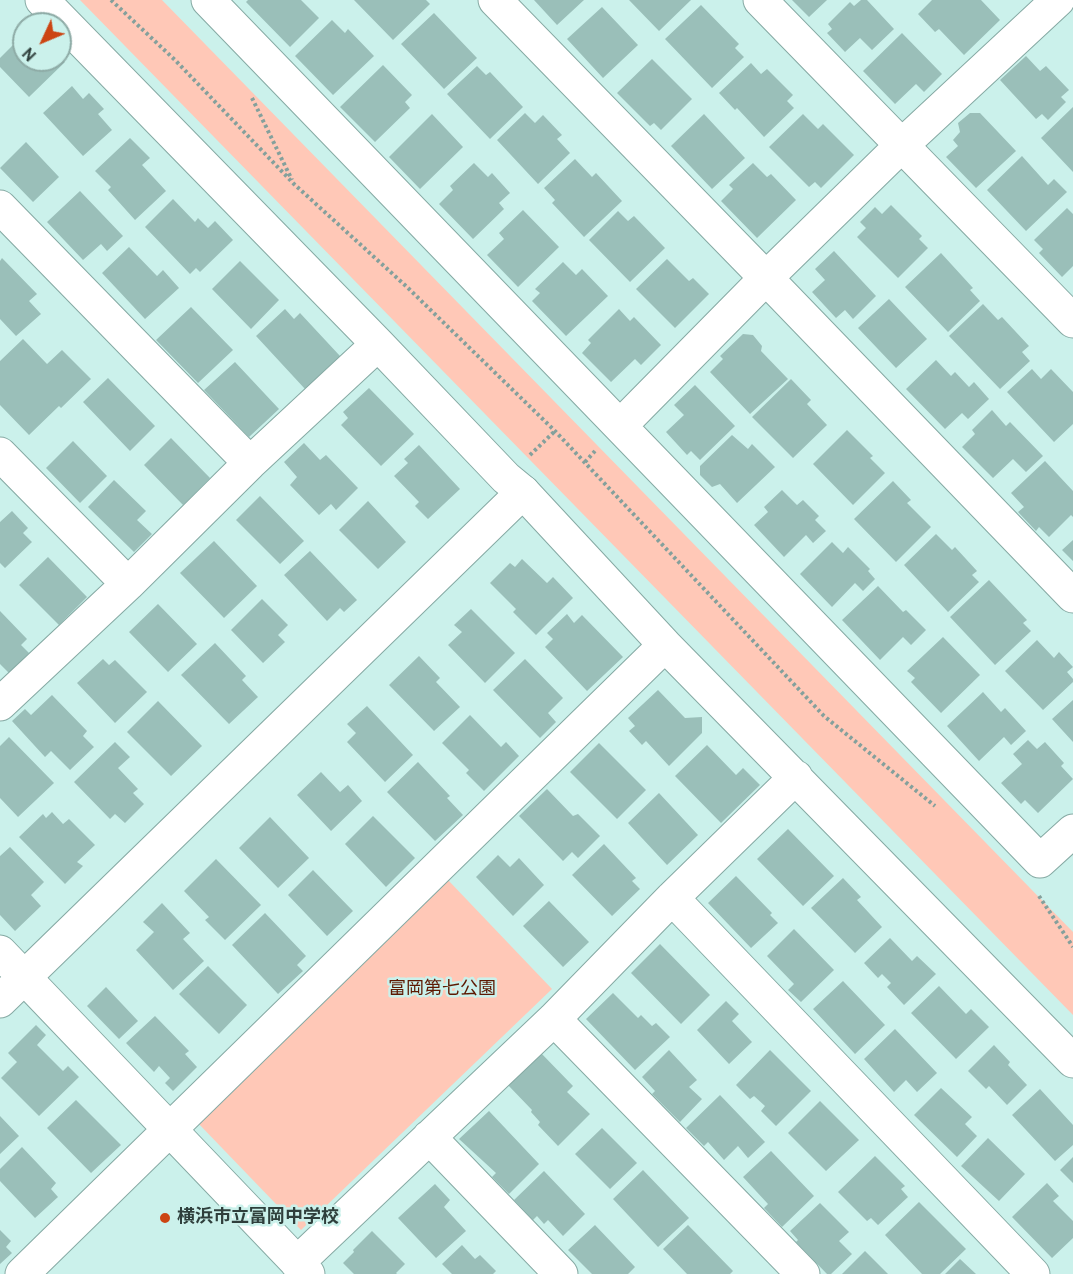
<!DOCTYPE html>
<html>
<head>
<meta charset="utf-8">
<style>
	body { margin:0 }
	#map { position:relative; width:1073px; height:1274px; overflow:hidden; background:#cbf1eb; font-family:Overpass,sans-serif }
	canvas { display:block }
	.north { position:absolute; left:12px; top:12px; width:60px; height:60px; box-sizing:border-box; background:#cbf1eb; border:2px solid #8daaa5; border-radius:50%; rotate:226deg; font-size:16px; font-weight:700; line-height:24px; text-align:center; color:#2f3f3c }
	.north::after { content:''; display:block; margin:auto; width:21px; height:27px; background:#cc4513; clip-path:polygon(50% 0,100% 100%,50% 72%,0 100%) }
</style>
</head>
<body>
<div id="map">
<canvas width="1073" height="1274"></canvas>
<div class="north">N</div>
</div>
<script>
const context = document.querySelector('canvas').getContext('2d');
context.lineJoin = 'round';
function fillPath(path, color) { context.fillStyle = color; context.fill(path, 'evenodd'); }
function trace(path, color, width, dash) { context.strokeStyle = color; context.lineWidth = width; context.lineCap = dash ? 'butt' : 'round'; context.setLineDash(dash || []); context.stroke(path); }
function drawText(font, color, halo, rows, align = 'center') {
  context.font = font + ' Overpass,"Noto Sans JP",sans-serif'; context.lineWidth = 5; context.setLineDash([]); context.textBaseline = 'middle'; context.strokeStyle = halo; context.fillStyle = color; for (const [text, x, y, turn = 0] of rows) {
    context.save(); context.translate(x, y); context.rotate((+turn || 0) * Math.PI / 180); context.textAlign = isNaN(turn) ? turn : align; if (halo) context.strokeText(text, 0, 0); context.fillText(text, 0, 0); context.restore();
  }
}
const green = new Path2D(`
	M80,0H162L1073,932V1015Z
	M448,880L552,989L301,1230L197,1122Z`);
const building = new Path2D(`
	M248,0H301L319,18L290,47L246,2Z
	M354,0H426L430,4L393,40Z
	M534,0H584L557,25Z
	M629,0H691L659,31Z
	M792,0H827L809,17Z
	M861,0H867L894,29L872,50L860,38L845,52L827,33L832,29L828,24L850,2L854,6Z
	M932,0H981L1000,20L964,55L939,29L935,32L918,14Z
	M701,5L739,44L735,48L744,57L712,88L665,39Z
	M602,7L638,45L603,78L567,39Z
	M434,13L477,58L444,89L401,44Z
	M332,20L345,33L348,29L374,56L333,95L295,56Z
	M902,33L942,74L924,92L916,84L895,104L863,71Z
	M24,34V60H60V57L65,62L29,97L0,67V58Z
	M1026,56L1040,71L1046,66L1069,90L1061,97L1066,102L1048,120L1042,114L1036,119L1000,80Z
	M652,59L692,99L661,130L654,123L650,126L617,93Z
	M751,63L761,74L767,69L793,95L787,101L794,108L764,137L737,108L735,110L719,93Z
	M383,65L412,95L405,102L410,108L375,142L340,107Z
	M477,66L486,75L490,72L523,107L490,139L447,94Z
	M72,86L83,99L89,93L104,109L98,114L112,130L83,156L43,113Z
	M1073,107V172L1041,138Z
	M525,113L535,123L543,115L562,135L557,139L570,153L538,184L497,140Z
	M970,113H980L1016,151L976,188L946,157L958,146L953,140L960,132L958,123Z
	M432,114L463,147L420,189L389,157Z
	M704,114L745,158L712,189L671,146Z
	M803,114L818,129L823,124L854,155L821,188L815,182L809,187L769,147Z
	M130,138L150,158L142,165L166,191L135,220L108,190L111,187L95,171Z
	M26,142L59,177L33,202L0,168Z
	M1022,156L1048,185L1054,179L1067,192L1026,231L987,190Z
	M575,159L592,177L596,173L622,201L584,237L552,203L555,200L544,188Z
	M474,163L488,177L492,173L510,193L499,203L504,209L473,239L439,204L453,190L450,186Z
	M753,163L767,177L771,174L796,200L757,238L721,201L733,189L729,185Z
	M80,191L123,236L107,251L101,244L83,260L47,222Z
	M173,199L195,222L198,218L208,228L215,221L233,240L200,272L196,268L190,274L145,227Z
	M891,205L922,236L919,239L928,248L898,278L857,237L866,228L860,222L875,207L882,214Z
	M1067,208L1073,214V266L1062,277L1039,253L1043,249L1034,240Z
	M523,210L559,247L518,287L487,255L504,239L499,233Z
	M618,211L628,221L634,216L665,248L630,282L589,240Z
	M129,247L157,276L163,270L179,288L145,319L102,273Z
	M834,251L876,296L853,319L845,310L836,318L812,292L825,280L815,269Z
	M941,253L973,288L970,290L980,301L948,332L905,287Z
	M2,258L37,294L29,301L41,314L16,336L0,319V261Z
	M667,259L689,281L693,278L709,294L675,328L636,289Z
	M240,261L279,300L251,329L212,289Z
	M563,262L576,275L582,269L608,296L566,336L532,301L540,293L535,289Z
	M889,299L927,339L896,368L858,328Z
	M983,304L998,320L1002,317L1029,346L1022,352L1030,361L1000,389L949,336Z
	M191,307L233,350L198,383L156,340Z
	M285,309L294,319L300,313L340,356L305,389L256,336Z
	M619,309L630,321L634,317L661,345L641,365L635,359L611,382L582,353L591,343L588,340Z
	M743,334L753,335L762,346L761,351L788,379L750,414L710,372L723,359L720,356Z
	M23,339L47,364L62,350L91,379L61,408L59,406L29,435L0,405V361Z
	M936,360L951,376L955,372L969,387L974,382L989,399L968,419L962,413L945,429L906,389Z
	M235,362L279,409L249,437L204,390Z
	M1032,369L1041,379L1051,369L1073,392V424L1054,442L1007,392Z
	M108,378L155,426L130,451L83,402Z
	M791,379L811,400L807,404L827,425L793,458L752,417Z
	M695,385L735,426L700,460L691,451L687,455L666,432L684,415L674,405Z
	M369,388L414,434L381,466L341,425L348,418L343,412Z
	M992,410L1006,426L1010,422L1043,456L1026,472L1013,459L993,478L962,447L975,434L972,430Z
	M847,430L873,456L870,458L885,473L853,505L813,464Z
	M732,435L748,449L752,444L775,467L737,503L720,484L712,487L700,475V466Z
	M171,438L210,478L183,505L144,465Z
	M73,441L107,476L80,503L46,468Z
	M304,443L320,460L326,455L358,488L336,510L331,504L319,515L290,485L297,477L284,462Z
	M419,445L460,489L428,519L415,506L419,502L394,476L408,463L404,459Z
	M1045,461L1073,491V517L1071,515L1049,537L1039,527L1036,531L1018,512L1024,507L1011,493Z
	M114,480L146,511L137,520L152,534L134,552L88,507Z
	M893,481L911,500L907,503L931,527L896,562L854,519Z
	M782,490L797,505L803,500L819,516L815,520L826,531L813,543L806,535L784,557L754,525L768,512L764,507Z
	M260,496L304,541L280,564L236,520Z
	M368,501L406,542L378,569L339,530Z
	M12,511L28,528L23,533L32,542L5,568L0,563V522Z
	M936,534L952,550L955,547L977,571L972,575L979,582L948,612L904,565Z
	M1073,540V561L1062,550Z
	M214,541L257,586L224,618L180,573Z
	M832,542L843,553L848,547L870,569L868,571L875,579L863,591L855,583L832,607L800,574Z
	M310,551L357,600L344,612L340,608L327,621L284,575Z
	M48,557L87,597L59,625L19,585Z
	M522,559L547,583L553,577L573,598L536,635L513,612L516,609L490,583L510,563L515,567Z
	M989,580L1027,620L1023,623L1031,631L995,665L950,617Z
	M878,586L903,612L906,610L926,630L911,645L903,637L880,660L842,620Z
	M262,599L288,625L278,635L285,642L263,663L231,630Z
	M158,604L197,644L168,672L129,632Z
	M471,609L515,653L485,683L448,645L462,632L454,625Z
	M0,611L27,639L21,645L29,653L9,673L0,664Z
	M567,614L574,623L582,615L623,657L587,691L545,647L553,639L547,633Z
	M943,637L980,675L941,713L911,682L915,678L907,671Z
	M1037,640L1054,658L1059,652L1073,667L1067,672L1073,679V682L1043,710L1005,671Z
	M215,643L246,676L242,680L258,697L229,724L181,675Z
	M419,656L440,678L436,682L460,707L434,731L389,685Z
	M103,659L109,665L115,660L147,692L115,723L77,683Z
	M525,659L563,698L548,713L556,722L540,738L493,690Z
	M658,690L685,718L702,717V733L669,766L646,741L642,745L629,731L635,726L628,718Z
	M983,692L1001,712L1005,708L1026,731L1011,745L1004,737L979,761L947,726Z
	M52,695L87,731L83,736L94,747L70,770L51,751L45,757L12,721L25,709L31,715Z
	M1073,700V742L1052,719Z
	M158,701L202,746L171,776L127,732Z
	M367,706L413,755L385,782L347,742L356,733L347,724Z
	M470,715L501,747L506,742L519,756L484,791L466,773L469,770L442,743Z
	M9,737L54,783L18,817L0,798V746Z
	M1028,740L1037,749L1045,742L1064,763L1061,766L1073,779L1038,813L1025,800L1021,804L1001,783L1022,764L1013,754Z
	M115,742L130,757L118,768L138,789L133,793L144,804L125,823L115,814L110,819L74,782Z
	M599,743L646,790L617,819L570,772Z
	M707,745L736,775L743,768L760,785L721,823L675,776Z
	M418,762L450,796L447,798L463,815L435,841L387,792Z
	M321,772L340,792L348,785L362,801L331,831L297,795Z
	M547,789L573,816L578,814L600,836L578,858L572,852L563,861L519,816Z
	M659,793L698,835L667,865L628,823Z
	M52,812L63,824L69,819L95,845L77,862L83,866L65,884L19,837L43,814L46,818Z
	M373,816L415,858L386,887L345,844Z
	M270,817L309,858L278,888L239,848Z
	M788,829L834,876L803,906L757,859Z
	M604,844L636,878L632,881L640,889L612,916L572,875Z
	M10,847L44,882L31,895L41,906L15,931L0,915V856Z
	M498,855L510,867L519,858L544,885L513,916L476,877Z
	M216,859L261,905L225,940L205,920L209,917L184,891Z
	M313,870L353,911L327,936L288,895Z
	M736,876L772,913L770,915L778,923L751,948L708,903Z
	M843,878L861,897L857,900L882,927L855,953L811,908Z
	M549,901L589,942L563,967L523,926Z
	M162,903L190,933L183,939L204,961L173,990L136,950L154,932L143,922Z
	M265,913L306,956L297,965L303,971L278,994L232,945Z
	M794,929L834,970L801,1002L788,990L794,984L767,956Z
	M890,938L912,961L917,956L936,974L904,1005L887,987L891,983L882,974L878,978L864,963Z
	M660,944L710,995L681,1024L631,973Z
	M208,966L247,1005L219,1034L179,994Z
	M843,981L885,1025L855,1054L813,1009Z
	M939,986L966,1014L971,1009L989,1027L956,1059L911,1013Z
	M106,987L138,1021L119,1039L87,1006Z
	M613,993L638,1018L641,1015L652,1026L656,1023L670,1037L635,1070L586,1019Z
	M726,1001L739,1014L732,1021L752,1042L729,1064L697,1030Z
	M155,1016L189,1051L185,1054L197,1067L173,1091L165,1083L170,1078L159,1066L154,1072L126,1043Z
	M36,1025L46,1035L37,1045L63,1071L68,1066L79,1077L39,1116L1,1078L17,1062L8,1053Z
	M895,1029L937,1073L917,1092L906,1080L894,1092L864,1059Z
	M994,1045L1010,1062L1008,1065L1027,1085L1007,1105L989,1086L986,1089L968,1071Z
	M669,1050L697,1080L689,1087L702,1099L680,1122L652,1094L655,1091L642,1077Z
	M770,1050L811,1091L776,1126L761,1111L765,1106L754,1096L750,1099L736,1085Z
	M540,1052L573,1086L567,1092L590,1114L558,1146L538,1125L540,1122L531,1112L532,1110L507,1084Z
	M941,1088L972,1117L965,1124L977,1136L957,1157L914,1115Z
	M1040,1089L1073,1125V1145L1055,1161L1012,1115Z
	M720,1095L765,1142L748,1158L738,1146L724,1160L708,1142L704,1146L686,1128Z
	M76,1100L121,1145L91,1173L47,1128Z
	M820,1101L859,1140L826,1171L788,1133Z
	M489,1111L539,1164L509,1194L492,1177L496,1173L459,1139Z
	M0,1116L19,1136L0,1154Z
	M602,1128L637,1163L610,1189L575,1154Z
	M988,1138L1025,1174L999,1201L961,1166Z
	M22,1147L56,1183L51,1189L58,1197L35,1218L0,1181V1169Z
	M771,1151L814,1196L782,1227L764,1208L768,1204L743,1177Z
	M875,1156L905,1186L901,1189L908,1197L878,1225L871,1218L867,1221L838,1192Z
	M1073,1157V1183L1060,1170Z
	M643,1170L689,1218L658,1247L613,1199Z
	M544,1171L585,1214L563,1236L548,1220L544,1224L537,1216L533,1220L514,1200Z
	M1047,1183L1059,1196L1053,1201L1073,1221V1238L1052,1258L1012,1217Z
	M435,1184L450,1200L444,1207L466,1231L436,1258L398,1218Z
	M919,1202L966,1249L940,1274H922L885,1235Z
	M820,1203L849,1232L839,1241L852,1254L831,1274H827L796,1242L798,1240L790,1231Z
	M595,1225L635,1267L628,1274H592L568,1250Z
	M688,1225L733,1271L730,1274H687L663,1249Z
	M0,1230L11,1241L6,1247L12,1253L0,1264Z
	M372,1231L405,1264L396,1273L397,1274H354L343,1263L354,1252L353,1250Z
	M462,1245L475,1259L480,1255L496,1271L493,1274H452L442,1264Z
	M865,1251L888,1274H842Z
	M960,1259L976,1274H945Z`);
const path = new Path2D(`
	M111,0L175,60L294,184L407,287L555,431L824,716L935,806
	M252,98L292,180
	M530,455L555,431
	M585,462L595,451
	M1039,896L1073,947`);
const street = new Path2D(`
	M42,0L378,344L506,478L523,492L665,645L1073,1061
	M208,0L1040,861L1073,831
	M495,0L766,278L1073,596
	M760,0L1073,321
	M0,207L250,463
	M621,425L766,278L901,146L1058,0
	M0,454L128,584
	M0,704L128,584L250,463L378,344
	M672,898L1033,1274
	M0,952L308,1274
	M554,1019L803,1274
	M429,1137L561,1274
	M297,1263L554,1019L672,898L796,777
	M22,1274L665,645`);
const secondary = new Path2D(`
	M0,1001L523,492`);
const markers = [
	[165,1218,6,"#cc4513"]
];
const parkNames = [
	["富岡第七公園",442,990]
];
const poiNames = [
	["横浜市立富岡中学校",177,1218]
];
fillPath(green, '#ffc8b7');
fillPath(building, '#9abfb9');
trace(street, '#85a9a3', 35);
trace(secondary, '#85a9a3', 35);
trace(path, '#84a09c', 4, [3, 3]);
trace(street, '#fff', 33);
trace(secondary, '#fff', 33);
for (const [x, y, r, color] of markers) { const dot = new Path2D(); dot.arc(x, y, r, 0, 2 * Math.PI); context.fillStyle = color; context.fill(dot); trace(dot, '#cbf1eb', 2); }
drawText('18px', '#5d1902', '#cbf1eb', parkNames);
drawText('bold 18px', '#2f3f3c', '#cbf1eb', poiNames, 'left');
</script>
</body>
</html>
